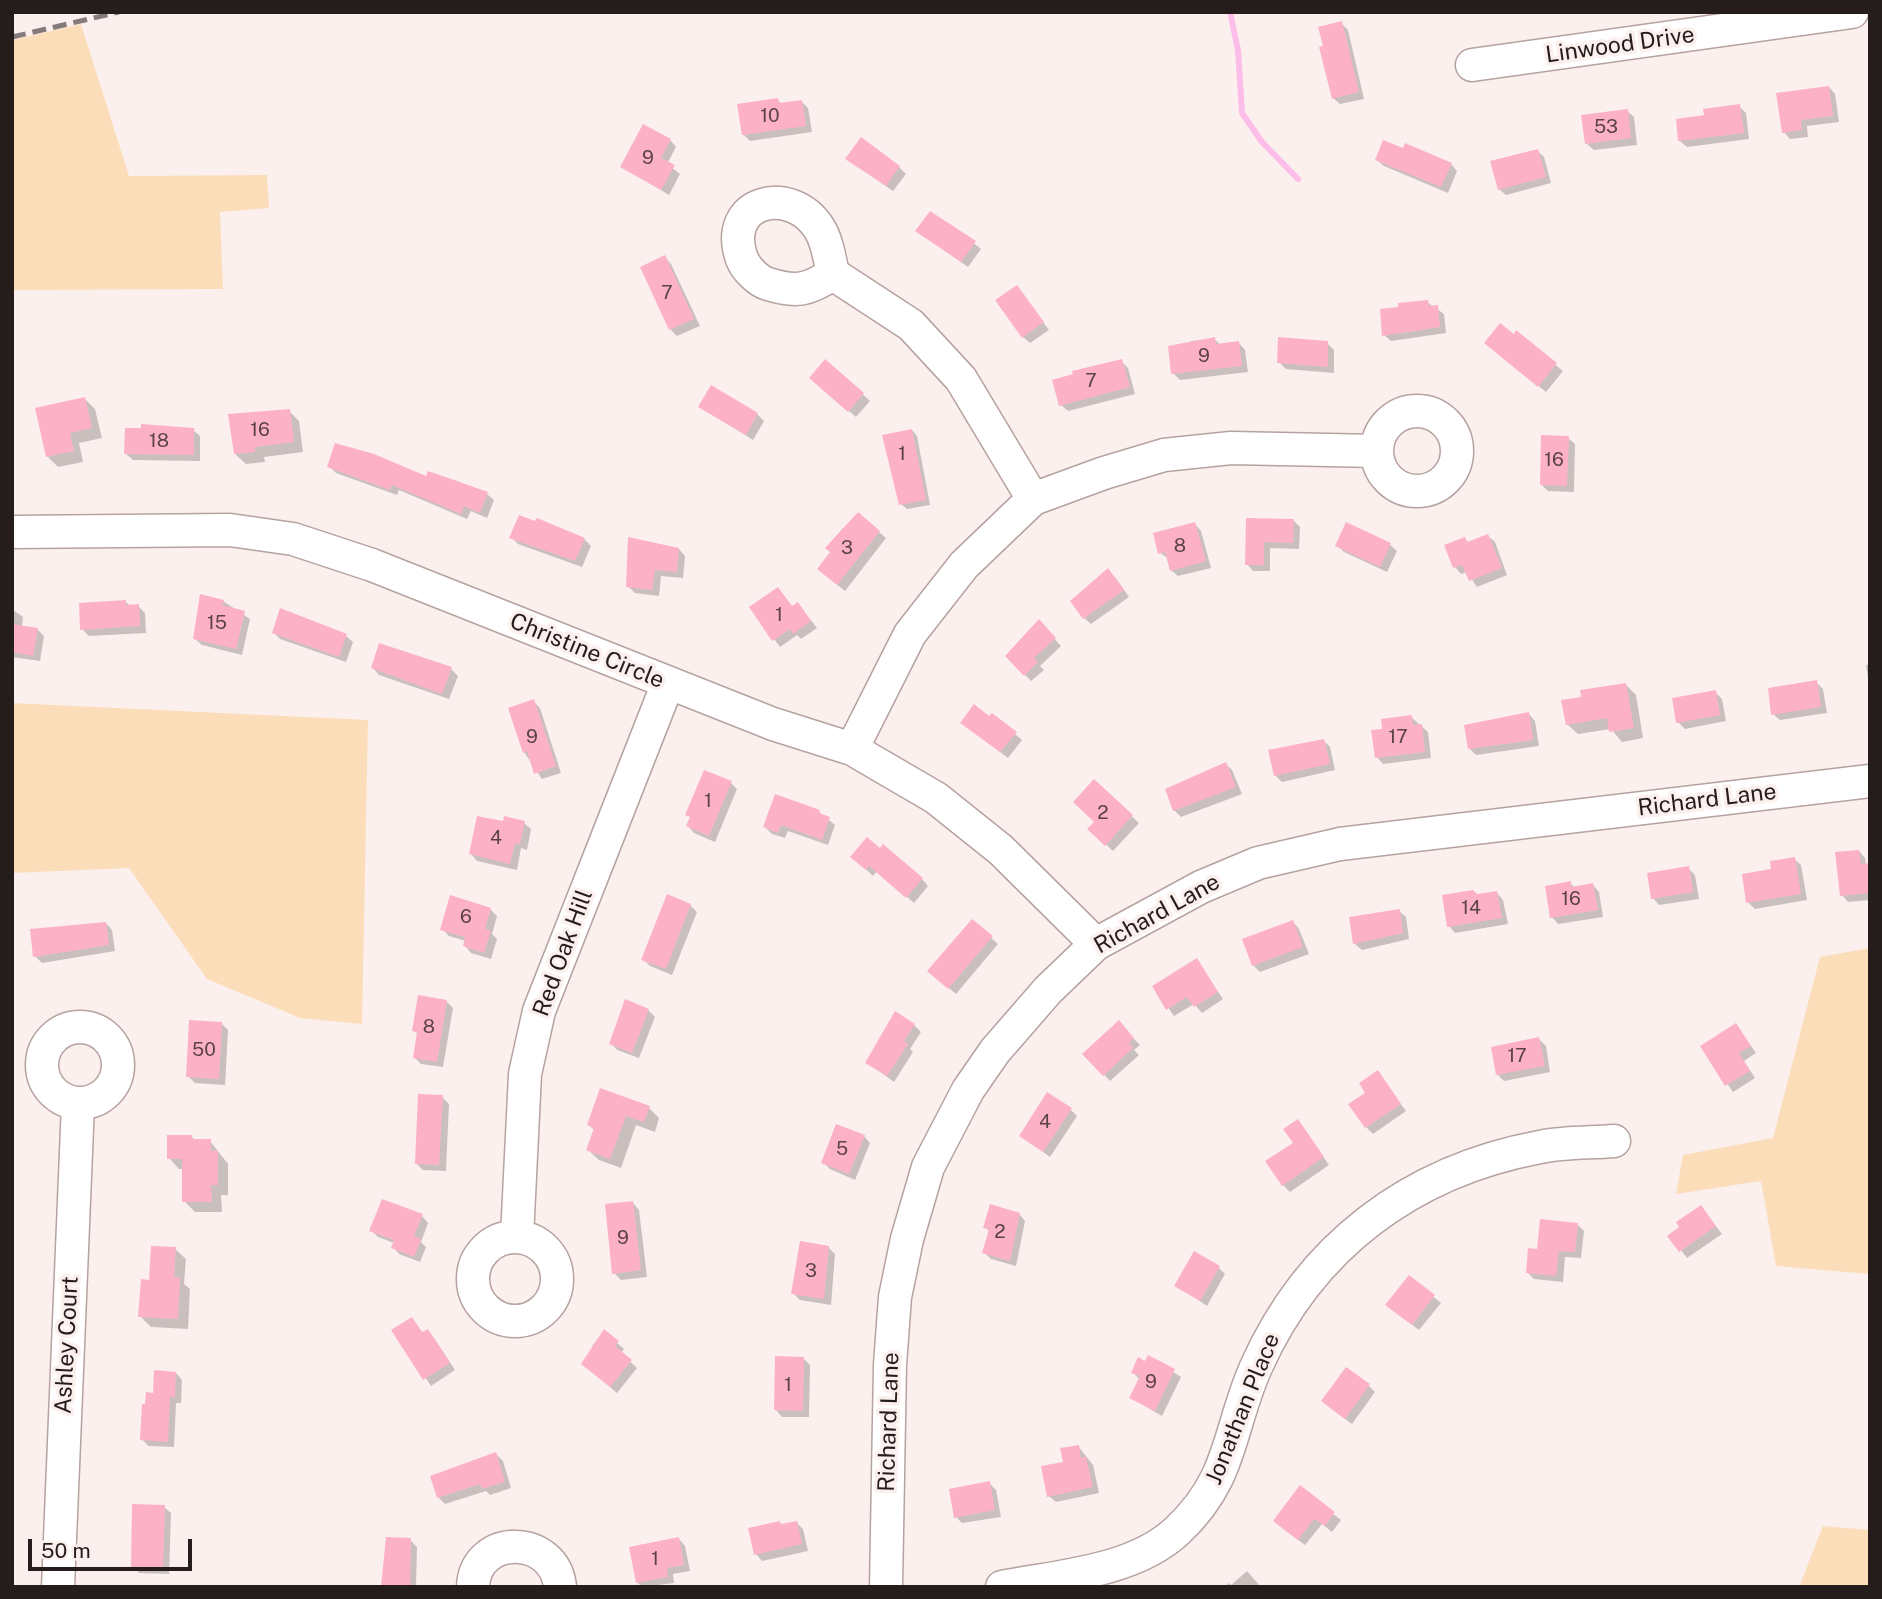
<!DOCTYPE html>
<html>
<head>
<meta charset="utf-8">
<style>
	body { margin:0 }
	#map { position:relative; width:1882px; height:1599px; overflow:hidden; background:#fcf0ee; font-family:"Public Sans",sans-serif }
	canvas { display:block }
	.frame { position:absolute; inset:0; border:14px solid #241d1c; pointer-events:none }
	.scale { position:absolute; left:28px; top:1539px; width:164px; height:32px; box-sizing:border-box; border:4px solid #241d1c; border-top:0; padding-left:9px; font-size:21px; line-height:24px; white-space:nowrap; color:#241d1c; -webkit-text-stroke:5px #fcf0ee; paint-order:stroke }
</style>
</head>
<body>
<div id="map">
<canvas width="1882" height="1599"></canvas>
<div class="frame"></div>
<div class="scale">50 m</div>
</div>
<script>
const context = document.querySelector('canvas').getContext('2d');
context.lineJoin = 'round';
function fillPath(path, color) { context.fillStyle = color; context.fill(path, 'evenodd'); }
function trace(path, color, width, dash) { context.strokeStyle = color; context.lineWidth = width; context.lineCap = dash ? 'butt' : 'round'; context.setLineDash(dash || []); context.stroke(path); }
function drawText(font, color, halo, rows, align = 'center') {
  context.font = font + ' "Public Sans",sans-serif'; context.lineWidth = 7; context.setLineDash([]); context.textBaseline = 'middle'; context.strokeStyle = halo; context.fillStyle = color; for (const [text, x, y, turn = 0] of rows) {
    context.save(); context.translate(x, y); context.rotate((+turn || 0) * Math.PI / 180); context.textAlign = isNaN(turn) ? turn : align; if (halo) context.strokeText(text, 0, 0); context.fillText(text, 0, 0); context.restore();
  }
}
const green = new Path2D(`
	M81,24L129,176L267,175L269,208L220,212L223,289L12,290V40Z
	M12,703L368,720L362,1024L300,1018L207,979L129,868L12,873Z
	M1870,948V1274L1776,1266L1761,1181L1676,1194L1683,1155L1773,1138L1820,957Z
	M1823,1526L1870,1530V1587H1799Z`);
const shadow = new Path2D(`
	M1341,23L1348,30L1364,99L1340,104L1333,98Z
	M1829,87L1835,94L1839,122L1807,126L1808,137L1790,139L1784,132Z
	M778,100L782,105L802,102L808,108L812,132L750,141L743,134Z
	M1739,106L1746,113L1749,139L1687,147L1680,141L1706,117Z
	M1627,111L1634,117L1637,145L1594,150L1587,144Z
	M670,140L676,147L667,164L680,174L669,195L622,166Z
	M1538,151L1544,157L1551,183L1506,195L1499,189Z
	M847,159L899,167L906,174L893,191Z
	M1377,160L1451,164L1457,171L1448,193L1384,166Z
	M950,224L981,249L968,267L917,231Z
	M665,257L671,264L700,326L677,336L670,329Z
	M1017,287L1049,330L1030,343L1023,337Z
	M1427,302L1444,314L1446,333L1391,341L1384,335Z
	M1517,333L1563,371L1546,392L1493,349Z
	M1214,339L1221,345L1239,343L1245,350L1248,372L1180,380L1173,373L1191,341Z
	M1279,339L1327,343L1334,350V373L1286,369L1279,362Z
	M826,361L870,401L856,417L818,384Z
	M1121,361L1128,368L1135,394L1068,411L1061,405Z
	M85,399L95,409L102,438L79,443L83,462L58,467L48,457Z
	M700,407L757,414L764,421L753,440Z
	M289,411L299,421L303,452L264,457L265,462L246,464L235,454Z
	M193,430L200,436V461L133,460L126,454Z
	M912,430L917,436L930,505L907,509L901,504L898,484L893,479L884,436Z
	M1568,438L1575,444L1574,492L1548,491L1541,484Z
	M336,445L427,479L454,483L455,480L487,494L494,500L487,518L471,511L467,519L399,490L397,495L336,473L329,466Z
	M1247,520H1293L1300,527L1299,549L1270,548V571H1253L1247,564Z
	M1195,524L1201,531L1211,568L1178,576L1171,570L1169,559L1160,553Z
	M843,528L879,532L886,538L845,591L825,575L832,553L827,548Z
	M1488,536L1495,542L1507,575L1477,587L1467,572L1461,574L1455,567L1465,539L1469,543Z
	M511,537L584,539L591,546L582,567L518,544Z
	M629,539L679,549L685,556L683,578L661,576L659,596L635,593L628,586Z
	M1337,545H1390L1397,551L1387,572L1344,552Z
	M1115,577L1129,597L1091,624L1084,618Z
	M201,596L223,601L250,619L242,655L202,645L195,639Z
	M126,602L130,606H138L145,613L146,633L89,636L82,629Z
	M798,604L817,628L801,639L797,635L780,647L751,608H793Z
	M12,609L23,617L22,627L37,629L44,636L40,661L12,657Z
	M1039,622L1061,646L1040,666L1044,670L1031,681L1007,656Z
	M274,633L346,636L353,642L346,662L280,639Z
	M1870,664V691L1866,665Z
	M373,668L451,669L458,676L449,699L379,675Z
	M1816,682L1823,689L1827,713L1780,720L1773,714Z
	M1626,685L1636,695L1643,738L1622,742L1611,729L1578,734L1567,724L1583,698Z
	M1715,692L1722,699L1726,721L1685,729L1678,722Z
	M533,701L540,708L561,773L542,779L524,752Z
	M1529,714L1535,721L1539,746L1476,755L1469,748Z
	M1411,717L1428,732L1431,758L1383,764L1377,757L1384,730Z
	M962,723L1015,734L1022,740L1008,758Z
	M1323,740L1330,747L1335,770L1282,782L1275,775Z
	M1226,764L1232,770L1242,794L1181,817L1174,810Z
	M1094,782L1139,823L1113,851L1090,829L1096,822Z
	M731,783L737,789L715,842L694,833L688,826L691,818L687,814Z
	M819,812L835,825L828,845L788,831L785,838L772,834L765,827Z
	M504,823H524L531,829L527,850L521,848L517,870L477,861L471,854Z
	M1859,851L1865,858L1866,865H1870V900L1848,902L1842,895Z
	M1794,859L1801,865L1807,900L1755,909L1748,902L1773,871Z
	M859,863L922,879L928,886L914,903L877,871L873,876Z
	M1688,868L1695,875L1699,899L1659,905L1653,898Z
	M1570,883L1575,888L1593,885L1599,892L1603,917L1558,924L1552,917Z
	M1497,893L1503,900L1508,924L1455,933L1449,926L1477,896Z
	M690,905L697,912L672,975L650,966L643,959Z
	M491,910L497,916L492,934L497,939L491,959L471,953L465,946L466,941L449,936L442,929Z
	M1399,911L1406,917L1409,939L1362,950L1355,944L1351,918Z
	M1293,922L1299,929L1309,954L1260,972L1253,965Z
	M106,923L112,930L115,951L42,963L35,956Z
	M991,938L998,944L956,994L936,978Z
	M1196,960L1223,999L1202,1013L1194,1004L1174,1016L1154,987Z
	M446,1001L453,1008L443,1067L421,1064L414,1057L418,1034L414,1031Z
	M648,1010L655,1017L639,1058L617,1050L611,1043Z
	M221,1023L228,1030L225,1085L195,1083L188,1076Z
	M1118,1023L1140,1045L1134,1050L1139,1055L1110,1081L1084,1054Z
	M914,1025L921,1032L910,1049L913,1052L894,1082L868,1063Z
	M1736,1025L1756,1053L1744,1061L1755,1078L1733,1092L1702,1047Z
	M1539,1039L1546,1046L1550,1072L1504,1081L1497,1074Z
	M1377,1072L1406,1111L1373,1134L1366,1127L1367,1093Z
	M442,1097L449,1104L446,1171L423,1170L416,1163Z
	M649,1108L659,1118L655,1132L636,1125L621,1168L599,1160L588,1150L595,1131L589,1125Z
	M1071,1110L1077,1116L1050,1157L1021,1136Z
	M1298,1121L1329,1165L1290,1192L1283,1185Z
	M191,1136L196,1141H210L228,1164V1195H221L222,1212H195L184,1201V1169H179L169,1158Z
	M864,1136L870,1143L855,1180L830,1169L823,1162Z
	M633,1203L639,1210L647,1277L621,1280L614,1273Z
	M1701,1207L1722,1234L1687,1258L1670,1236Z
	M1019,1214L1025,1221L1016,1266L991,1259L984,1252L990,1232L985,1227Z
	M422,1216L428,1223L421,1242L426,1247L420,1262L399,1254L393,1247L394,1243L378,1237L371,1230Z
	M1577,1224L1584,1231L1581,1258L1565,1257L1563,1282L1534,1279L1528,1273L1539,1251Z
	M828,1247L835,1254L831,1305L800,1300L793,1293Z
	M175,1249L186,1259L184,1284L190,1289L188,1329L151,1327L140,1316L151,1282Z
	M1219,1268L1225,1274L1207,1306L1176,1285Z
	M1409,1277L1441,1303L1419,1330L1394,1311Z
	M412,1319L423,1333L427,1331L434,1338L455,1370L431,1386L394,1330Z
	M604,1331L624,1349L621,1353L637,1368L617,1393L590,1370L595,1349L592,1346Z
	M1149,1357L1181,1377L1162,1416L1131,1398L1140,1380L1133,1372Z
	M804,1359L810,1365L809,1417H782L776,1410Z
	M176,1373L182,1380L181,1403H176L174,1447L148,1446L142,1439L147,1406Z
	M1369,1386L1375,1392L1352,1424L1330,1408Z
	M1078,1446L1093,1465L1099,1493L1056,1502L1049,1496L1065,1463Z
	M496,1454L503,1461L511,1488L490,1495L486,1491L445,1504L438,1497Z
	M989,1483L996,1490L1001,1517L962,1523L956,1517Z
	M1300,1488L1341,1520L1332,1532L1322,1524L1305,1545L1282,1528Z
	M164,1507L171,1513L169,1574L139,1573L133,1566Z
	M796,1522L803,1529L808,1551L762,1561L756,1554Z
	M679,1539L685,1546L690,1571L673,1574L674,1583L642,1587L637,1582Z
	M410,1540L417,1547L416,1587H384V1557Z
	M1247,1571L1261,1587H1224L1229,1583L1231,1585Z`);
const stream = new Path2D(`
	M1230,12L1238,50L1242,113L1262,142L1298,179`);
const building = new Path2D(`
	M1342,21L1359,92L1332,99L1319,47L1323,46L1318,27Z
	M1829,86L1833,116L1801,120L1802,130L1782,133L1776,93Z
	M778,98L779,103L802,100L806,126L742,135L737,104Z
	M1740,104L1744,133L1678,141L1676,119L1704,115L1703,109Z
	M1628,109L1631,138L1585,144L1581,115Z
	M643,124L671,139L661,158L675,165L661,190L620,167Z
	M861,137L900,166L886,186L845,159Z
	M1383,140L1403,148L1405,143L1452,163L1441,187L1375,160Z
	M1538,149L1546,177L1498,190L1490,161Z
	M930,211L976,241L961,262L915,231Z
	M665,255L694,319L669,330L640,267Z
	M1017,285L1044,322L1022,338L995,300Z
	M1428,300L1429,306L1438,305L1440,327L1382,336L1380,309L1398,307V303Z
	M1500,323L1514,334L1516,330L1557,363L1538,387L1484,343Z
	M1215,337L1216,344L1239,341L1242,366L1171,374L1168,346Z
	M1278,337L1328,341V367L1277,363Z
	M825,359L864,393L848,412L809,378Z
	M1122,359L1130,387L1059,406L1052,380L1073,374L1072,371Z
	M711,385L758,413L746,435L698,407Z
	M85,397L92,428L70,433L74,451L46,457L35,408Z
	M290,409L294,442L255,447V452L234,454L228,414Z
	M141,424L194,428V455L124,454L125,428H141Z
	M912,429L926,500L899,505L882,435Z
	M1541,435L1569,436L1567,486L1540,485Z
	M335,443L374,454L426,476L428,471L488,492L480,513L464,506L461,514L392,485L390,490L327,467Z
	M858,512L880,531L837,585L817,569L830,552L825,548Z
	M519,515L535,521L537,518L585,538L575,561L509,538Z
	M1246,518L1294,519L1293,543L1264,542V565H1245Z
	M1195,522L1206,561L1170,571L1165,552L1158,554L1153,533Z
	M1346,522L1391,543L1380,567L1335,546Z
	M1488,534L1502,568L1469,581L1462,565L1453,568L1444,545L1465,537L1467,542Z
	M628,537L679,548L677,572L655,570L652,590L626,587Z
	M1108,568L1124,590L1083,619L1070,601Z
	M778,587L792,606L798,602L811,621L793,634L790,629L772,641L749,607Z
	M200,594L224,600L222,605L245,611L236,649L193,639Z
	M126,600V605L139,604L140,626L80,630L79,603Z
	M280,608L347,634L339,657L272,633Z
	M1039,619L1056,638L1034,658L1038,662L1024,676L1005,656Z
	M12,624L38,628L33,656L12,652Z
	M379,643L452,667L442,694L371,668Z
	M1817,680L1821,707L1771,715L1768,688Z
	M1626,683L1634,728L1609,732L1607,718L1566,725L1561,700L1581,697L1580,690Z
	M1716,690L1720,715L1676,723L1672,698Z
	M534,699L556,766L534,774L527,751L523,753L508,708Z
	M974,704L989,716L992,713L1017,732L1000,752L960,723Z
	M1529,712L1533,740L1468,749L1464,725Z
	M1412,715L1413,725L1422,724L1425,752L1375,758L1371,730L1382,729L1381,719Z
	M1324,739L1330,764L1274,776L1268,750Z
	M1226,762L1236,787L1173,811L1165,789Z
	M704,770L732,781L709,836L686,826L690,817L685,815Z
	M1094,779L1133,815L1105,846L1087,829L1094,822L1073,802Z
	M775,794L820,810L819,813L830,817L822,840L781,825L778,833L763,827Z
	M477,816L503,821L504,816L525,821L520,844L515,843L510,864L469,854Z
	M867,837L880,848L883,844L923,878L906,898L869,866L866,870L850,857Z
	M1859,850L1861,864L1870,863V893L1840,896L1835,852Z
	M1795,857L1801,894L1746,903L1742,874L1771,869L1770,861Z
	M1689,866L1693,892L1651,899L1647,873Z
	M1571,881V887L1593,883L1598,910L1550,918L1545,886Z
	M1473,890L1477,894L1497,891L1502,918L1447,927L1442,895Z
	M667,894L691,904L666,969L641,960Z
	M450,895L491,908L485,929L491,931L484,953L463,946L465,937L440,930Z
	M1400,909L1403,933L1353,944L1349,917Z
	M972,919L993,936L948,989L927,971Z
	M1293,920L1303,947L1252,966L1242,939Z
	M106,922L109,945L33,957L30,929Z
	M1197,958L1218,992L1194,1007L1187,997L1166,1010L1152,986Z
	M418,995L447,1000L437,1062L413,1058L417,1032L412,1031Z
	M625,999L649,1009L632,1053L609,1044Z
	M895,1011L915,1024L904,1041L908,1044L887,1076L865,1063Z
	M189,1020L222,1022L219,1079L186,1077Z
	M1119,1020L1134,1038L1129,1043L1133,1048L1103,1076L1082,1054Z
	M1736,1023L1751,1046L1739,1053L1750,1071L1725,1086L1700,1046Z
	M1539,1037L1545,1066L1496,1075L1491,1047Z
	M1378,1070L1401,1104L1365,1128L1348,1104L1365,1093L1359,1083Z
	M600,1088L650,1106L644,1122L626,1116L610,1159L586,1150L594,1128L587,1125Z
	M1047,1092L1072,1108L1043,1152L1019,1136Z
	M418,1094L443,1095L439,1165L415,1164Z
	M1298,1119L1324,1157L1282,1186L1265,1161L1293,1143L1283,1129Z
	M836,1124L865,1135L849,1174L821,1163Z
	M167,1135H192V1139H211V1151H218V1185H211L212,1202H182V1159H167Z
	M382,1199L423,1214L414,1236L421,1239L414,1257L391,1248L394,1240L369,1231Z
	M633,1201L641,1270L612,1274L605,1204Z
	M990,1204L1020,1213L1010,1261L982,1253L989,1229L983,1228Z
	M1701,1205L1716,1226L1679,1252L1667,1236L1679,1227L1676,1222Z
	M1540,1219L1578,1223L1575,1252L1559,1251L1556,1276L1526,1273L1528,1248L1537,1249Z
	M800,1241L829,1246L824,1299L791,1294Z
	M151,1246L176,1247L174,1277H180L178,1319L138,1317L141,1279L149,1280Z
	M1194,1251L1220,1266L1200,1301L1174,1286Z
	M1409,1275L1435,1295L1412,1325L1385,1305Z
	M412,1317L422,1332L428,1329L450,1363L423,1380L391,1330Z
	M604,1329L619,1341L615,1346L632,1360L610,1387L581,1364Z
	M1148,1355L1175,1369L1155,1411L1129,1398L1140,1376L1131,1373L1138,1357L1145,1361Z
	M775,1356L804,1357L803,1411L774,1410Z
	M1346,1367L1370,1384L1345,1419L1321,1401Z
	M154,1370L176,1372L175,1397H170L168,1442L140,1440L142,1404H145L146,1392L153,1393Z
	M1079,1445L1081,1458L1086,1457L1093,1487L1047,1497L1041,1466L1063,1462L1060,1448Z
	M496,1452L505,1482L482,1489L480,1484L437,1498L430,1476Z
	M990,1481L995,1510L954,1518L949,1489Z
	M1300,1485L1335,1512L1325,1526L1314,1519L1298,1540L1273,1521Z
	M132,1504L165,1505L163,1568L131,1567Z
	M780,1521L781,1524L797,1521L802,1544L754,1555L748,1528Z
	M386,1537L411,1538L410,1587H381Z
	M679,1537L684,1565L667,1568L668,1577L636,1583L629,1547Z`);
const minor = new Path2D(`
	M1472,65L1852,12
	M833,274C808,290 797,293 768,284C758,281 746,269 742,259C721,200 791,184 819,228C827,240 830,260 833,274L911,325L961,379L1033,499
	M1377 451a40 40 0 1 1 80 0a40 40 0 1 1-80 0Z
	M12,532L230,530L293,539L372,565L773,724L852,749L936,798L1001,850L1096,944
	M852,749L910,634L964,565L1033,499L1104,473L1164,455L1231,448L1377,451
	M42 1065a38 38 0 1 1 76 0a38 38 0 1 1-76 0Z
	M473 1279a42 42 0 1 1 84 0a42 42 0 1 1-84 0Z
	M517,1237L525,1074L539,1011L668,683
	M58,1587L78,1104
	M473,1587C475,1533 555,1534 560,1587
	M886,1587L890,1365L895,1297L907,1239L928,1167L968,1090L995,1051L1048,990L1096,944L1201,887L1258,863L1340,844L1870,781
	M1002,1587C1058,1576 1133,1572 1177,1531C1233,1479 1228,1430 1256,1367C1310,1246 1411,1171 1540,1147C1564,1142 1590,1143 1614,1141`);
const rail = new Path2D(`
	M12,37L119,12`);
const numberNames = [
	["10",770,116],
	["53",1606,127],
	["9",648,158],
	["7",667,293],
	["9",1204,356],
	["7",1091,381],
	["16",260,430],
	["18",159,441],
	["1",902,454],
	["16",1554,460],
	["8",1180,546],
	["3",847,548],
	["1",779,615],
	["15",217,623],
	["9",532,737],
	["17",1398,737],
	["1",708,801],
	["2",1103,813],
	["4",496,838],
	["16",1571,899],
	["14",1471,908],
	["6",466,917],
	["8",429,1027],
	["50",204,1050],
	["17",1517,1056],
	["4",1045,1122],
	["5",842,1149],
	["2",1000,1232],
	["9",623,1238],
	["3",811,1271],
	["9",1151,1382],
	["1",788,1385],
	["1",655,1559]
];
const streetNames = [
	["Linwood Drive",1620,45,-8],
	["Christine Circle",587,651,22],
	["Richard Lane",1707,800,-7],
	["Richard Lane",1157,914,-29],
	["Red Oak Hill",563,953,-70],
	["Ashley Court",67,1345,-87],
	["Jonathan Place",1243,1409,-68],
	["Richard Lane",889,1422,-88]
];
fillPath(green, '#fbddba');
fillPath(shadow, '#0003');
trace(stream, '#fcbde9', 6);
fillPath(building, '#fdb1c7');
trace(minor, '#b6a2a0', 35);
trace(minor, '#fff', 32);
trace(rail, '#857b7a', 5, [14, 7]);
drawText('19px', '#5a4247', null, numberNames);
drawText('23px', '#241d1c', '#fcf0ee', streetNames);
</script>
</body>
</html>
